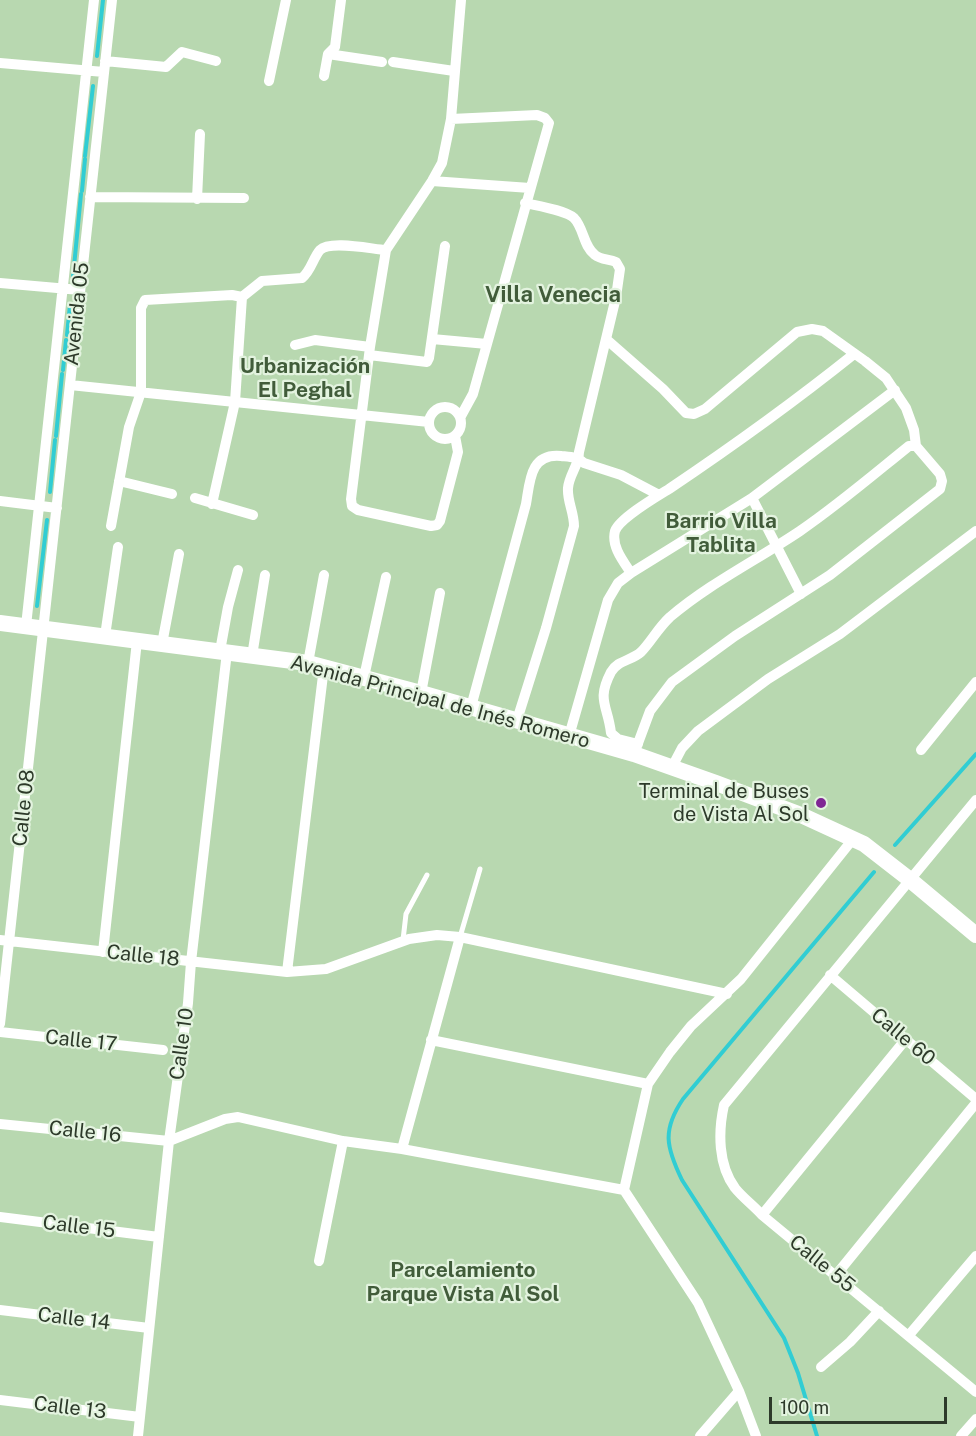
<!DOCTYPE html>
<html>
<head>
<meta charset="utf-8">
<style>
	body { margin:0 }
	#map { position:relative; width:976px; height:1436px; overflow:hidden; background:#b8d8b0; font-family:"Public Sans",sans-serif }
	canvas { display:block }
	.scale { position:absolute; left:769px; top:1397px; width:178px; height:27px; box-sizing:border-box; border:3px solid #2d3a2a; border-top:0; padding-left:8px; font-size:18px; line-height:21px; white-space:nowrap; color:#2d3a2a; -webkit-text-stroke:4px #e3f3df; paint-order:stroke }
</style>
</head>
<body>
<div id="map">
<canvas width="976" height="1436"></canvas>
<div class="scale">100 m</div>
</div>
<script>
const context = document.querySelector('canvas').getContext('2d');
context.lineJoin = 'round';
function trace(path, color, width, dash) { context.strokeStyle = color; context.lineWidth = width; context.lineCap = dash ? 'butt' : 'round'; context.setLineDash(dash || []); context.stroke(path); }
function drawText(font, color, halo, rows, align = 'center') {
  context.font = font + ' "Public Sans",sans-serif'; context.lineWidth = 4.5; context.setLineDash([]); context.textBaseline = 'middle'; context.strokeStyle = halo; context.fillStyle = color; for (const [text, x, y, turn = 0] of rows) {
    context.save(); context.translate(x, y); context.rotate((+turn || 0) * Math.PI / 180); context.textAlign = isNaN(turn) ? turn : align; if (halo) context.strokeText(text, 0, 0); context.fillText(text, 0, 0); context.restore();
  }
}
const stream = new Path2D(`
	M97,56L103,0
	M85,156L93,86
	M82,191L85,159
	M73,277L81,194
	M67,335L70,305
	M63,370L66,340
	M56,436L62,374
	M50,492L55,440
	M37,606L47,520
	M895,845L976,754
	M817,1436L798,1373L784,1338L682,1180C666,1147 662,1130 683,1099L874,872`);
const lane = new Path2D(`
	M460,937L480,869
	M403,940L406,914L427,875`);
const street = new Path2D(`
	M328,54L382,62
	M105,61L166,67L182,52L216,61
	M393,62L454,71
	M0,63L104,72
	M324,76L328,54L335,47L341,0
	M269,81L286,0
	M451,119L537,115L545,118L549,123L473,394L461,416
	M432,181L530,188
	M90,197L244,198
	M197,199L200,134
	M0,283L80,290
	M432,339L487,344
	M606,339L663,389L686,413L694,414L705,409L797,332L812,329L823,331L865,361L886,378L906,408L914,430L916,446L940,474L942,481L940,489L830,575L735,636L672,682L650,711L634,754
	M295,345L315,340L370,347
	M369,355L427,362L429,358L445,246
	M70,385L429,422
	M429 423a16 16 0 1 1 32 0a16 16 0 1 1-32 0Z
	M455,436L458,452L440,521L437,525L431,526L358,510L352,506L351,499L370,347L386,250L432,181L442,163L451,119L461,0
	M119,481L172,494
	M195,498L253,515
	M752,498L801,594
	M0,501L57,508
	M212,504L235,402L242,297
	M111,526L129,427L141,392V308L145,300L232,295L242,297L262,281L302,278C311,271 313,258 320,250C330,240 371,249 386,250
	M631,573C623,561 611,546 615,531C620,518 656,497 669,489C733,446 794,402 854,354
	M26,626L94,0
	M105,636L118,547
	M162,644L179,554
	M220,651L228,607L238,570
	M252,656L265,575
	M308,663L324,575
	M364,677L386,577
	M421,693L440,593
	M471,707L526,504C530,481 530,453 561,456C570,457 578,457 584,463L621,475L659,495
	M517,720L546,628L574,526C574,512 567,501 568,488C569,475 579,465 579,452L616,297L620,269L616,262C609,259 601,260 595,255C583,246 584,228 574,218C565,210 538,206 525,203
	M569,736L608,600L618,583L631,573L752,498L895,390
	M638,744L618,739L611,733C608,705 596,701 611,672C618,660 631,661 641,652C651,642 658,628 670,617C710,583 757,560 800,531C838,505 873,475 909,446H916
	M921,750L976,682
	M672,767L682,748L698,731L768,679L840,634L976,531
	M976,800L724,1105C718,1132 718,1165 735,1188C743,1198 754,1206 762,1215L976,1392
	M0,940L287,972L326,969L409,939L437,935L460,937L727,994
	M103,952L137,641
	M287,972L324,667
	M830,975L976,1099
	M0,1024L112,0
	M0,1032L163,1050
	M431,1040L648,1084
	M0,1124L169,1141L225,1119L238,1117L343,1141L402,1149L624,1190
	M402,1149L460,937
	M762,1215L906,1039
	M0,1217L159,1237
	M319,1261L343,1141
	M836,1275L976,1103
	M0,1310L149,1328
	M909,1335L976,1256
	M821,1367L850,1342L879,1311
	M0,1400L140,1417
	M138,1436L169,1141L188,1003L191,962L227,652
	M700,1436L739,1391
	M756,1436L739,1391L698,1303L624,1190L648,1084L670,1052L691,1026L741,979L853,839
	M961,1436L976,1419`);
const secondary = new Path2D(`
	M0,623L308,663L421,693L634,754L716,783L801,815L864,844L909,879L976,935`);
const markers = [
	[821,803,6,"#7f2794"]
];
const streetNames = [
	["Avenida 05",77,314,-84],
	["Avenida Principal de Inés Romero",440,702,15],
	["Calle 08",24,808,-84],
	["Calle 18",143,956,6],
	["Calle 60",903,1037,40],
	["Calle 17",81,1041,6],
	["Calle 10",182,1044,-82],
	["Calle 16",85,1132,6],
	["Calle 15",79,1227,7],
	["Calle 55",822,1264,39],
	["Calle 14",74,1319,7],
	["Calle 13",70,1408,7]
];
const poiNames = [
	["Terminal de Buses",809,792],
	["de Vista Al Sol",809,815]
];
const neighbourhoodNames = [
	["Urbanización",305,367],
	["El Peghal",305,391],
	["Barrio Villa",721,522],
	["Tablita",721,546],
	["Parcelamiento",463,1271],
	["Parque Vista Al Sol",463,1295]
];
const quarterNames = [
	["Villa Venecia",553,295]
];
trace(stream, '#31cdd3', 4);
trace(lane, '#fff', 5);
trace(street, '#fff', 10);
trace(secondary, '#fff', 16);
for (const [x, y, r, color] of markers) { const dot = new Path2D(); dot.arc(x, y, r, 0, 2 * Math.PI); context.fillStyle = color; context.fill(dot); trace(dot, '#e3f3df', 2); }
drawText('20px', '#2d3a2a', '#e3f3df', streetNames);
drawText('20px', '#2d3a2a', '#e3f3df', poiNames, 'right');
drawText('bold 21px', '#415c3a', '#e3f3df', neighbourhoodNames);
drawText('bold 22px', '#415c3a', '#e3f3df', quarterNames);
</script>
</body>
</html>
